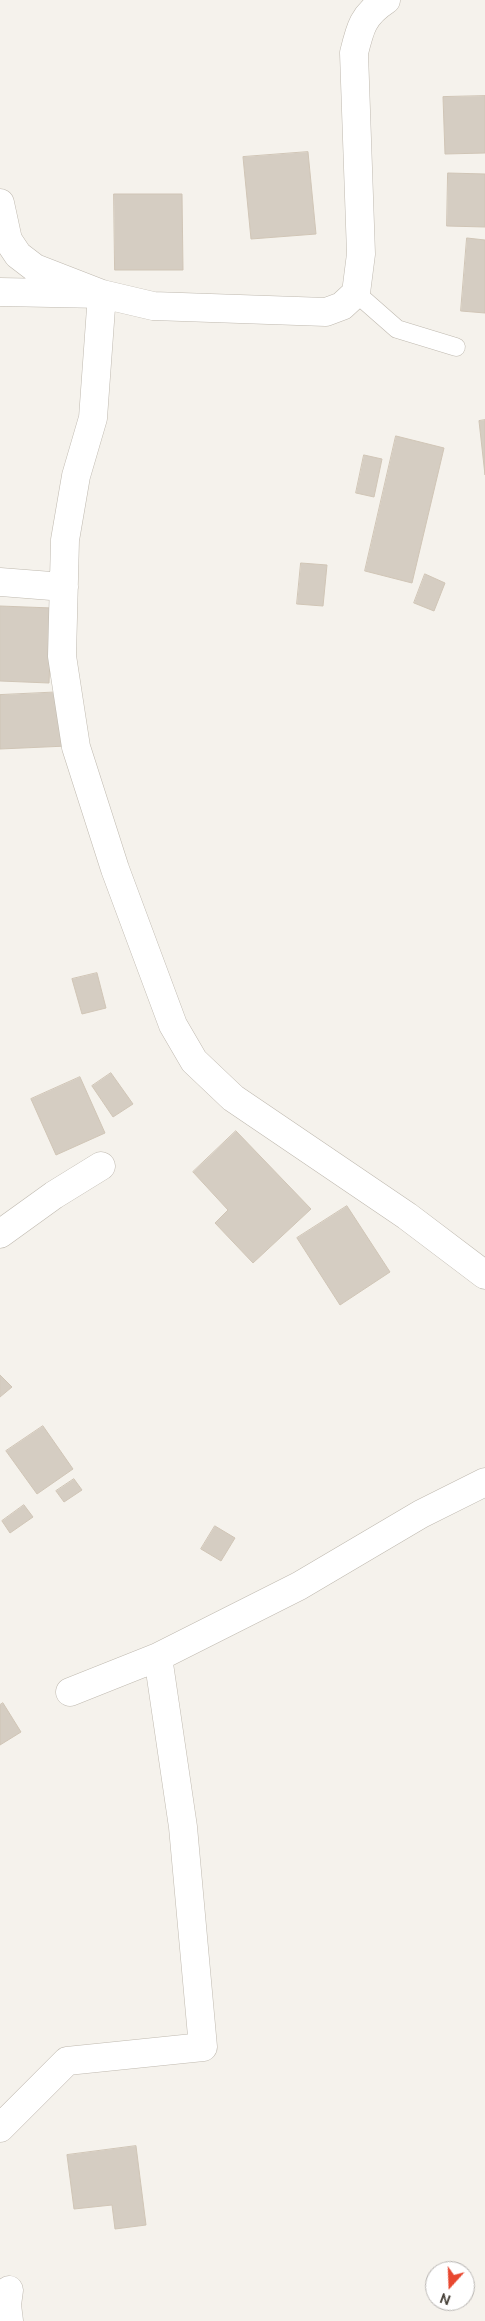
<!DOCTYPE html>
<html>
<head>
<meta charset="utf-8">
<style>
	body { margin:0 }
	#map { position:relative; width:485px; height:2321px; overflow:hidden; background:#f5f2ec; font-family:Ubuntu,sans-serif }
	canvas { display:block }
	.north { position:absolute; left:425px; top:2261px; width:50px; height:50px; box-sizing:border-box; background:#fff; border:1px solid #b6b3b0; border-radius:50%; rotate:200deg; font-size:14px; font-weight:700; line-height:20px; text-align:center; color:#48423a }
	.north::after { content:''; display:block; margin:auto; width:18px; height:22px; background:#e8472f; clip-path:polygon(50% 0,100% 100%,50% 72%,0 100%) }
</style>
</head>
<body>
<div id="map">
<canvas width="485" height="2321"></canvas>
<div class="north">N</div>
</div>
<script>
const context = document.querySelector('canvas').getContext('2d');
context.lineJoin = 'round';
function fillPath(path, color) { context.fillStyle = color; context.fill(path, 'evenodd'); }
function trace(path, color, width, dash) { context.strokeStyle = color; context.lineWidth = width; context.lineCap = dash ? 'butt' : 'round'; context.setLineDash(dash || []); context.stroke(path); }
const building = new Path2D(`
	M485,96V153L445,154L443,97Z
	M308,152L316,234L251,239L243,157Z
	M448,173L485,174V227L447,226Z
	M114,194H182L183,270H115Z
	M467,238L485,240V313L461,311Z
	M485,420V475L479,421Z
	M396,436L444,448L412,583L365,571Z
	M364,455L382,459L374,497L356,493Z
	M301,563L327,565L323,606L297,604Z
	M425,574L445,583L434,611L414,603Z
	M0,606L52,608L49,683L0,681Z
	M64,692L67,746L0,749V695Z
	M97,973L106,1008L82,1014L72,979Z
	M111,1073L133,1104L113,1117L92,1086Z
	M80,1077L105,1133L56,1155L31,1099Z
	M236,1131L311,1209L253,1263L215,1223L228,1210L193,1172Z
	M347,1206L390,1272L340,1305L297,1238Z
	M0,1375L12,1387L0,1397Z
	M43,1426L73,1469L37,1494L6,1451Z
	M74,1479L82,1490L64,1502L56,1491Z
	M24,1505L33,1517L10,1533L2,1521Z
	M215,1526L235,1538L221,1561L201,1549Z
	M3,1703L21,1732L0,1745V1705Z
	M136,2146L146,2225L115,2229L112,2205L74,2209L67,2155Z`);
const lane = new Path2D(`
	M356,293L397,329L456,347`);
const street = new Path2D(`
	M0,203L8,240L18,255L35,268L102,294L153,306L326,312L342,306L356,293L361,254L354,53C360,28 363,15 386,0
	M0,292L102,294L93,418L76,476L65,540L62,656L76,747L115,869L173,1025L194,1061L233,1098L407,1216L485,1275
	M0,582L64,587
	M0,1234L54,1195L101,1166
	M158,1657L299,1586L421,1514L485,1482
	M0,2128L67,2061L203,2047L183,1827L158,1657L70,1692
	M9,2321L7,2305L9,2290`);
fillPath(building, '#d5cdc2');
trace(building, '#d0c5b6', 1);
trace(lane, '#bfb9af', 19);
trace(street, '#bfb9af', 29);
trace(lane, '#fff', 18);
trace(street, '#fff', 28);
</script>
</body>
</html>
